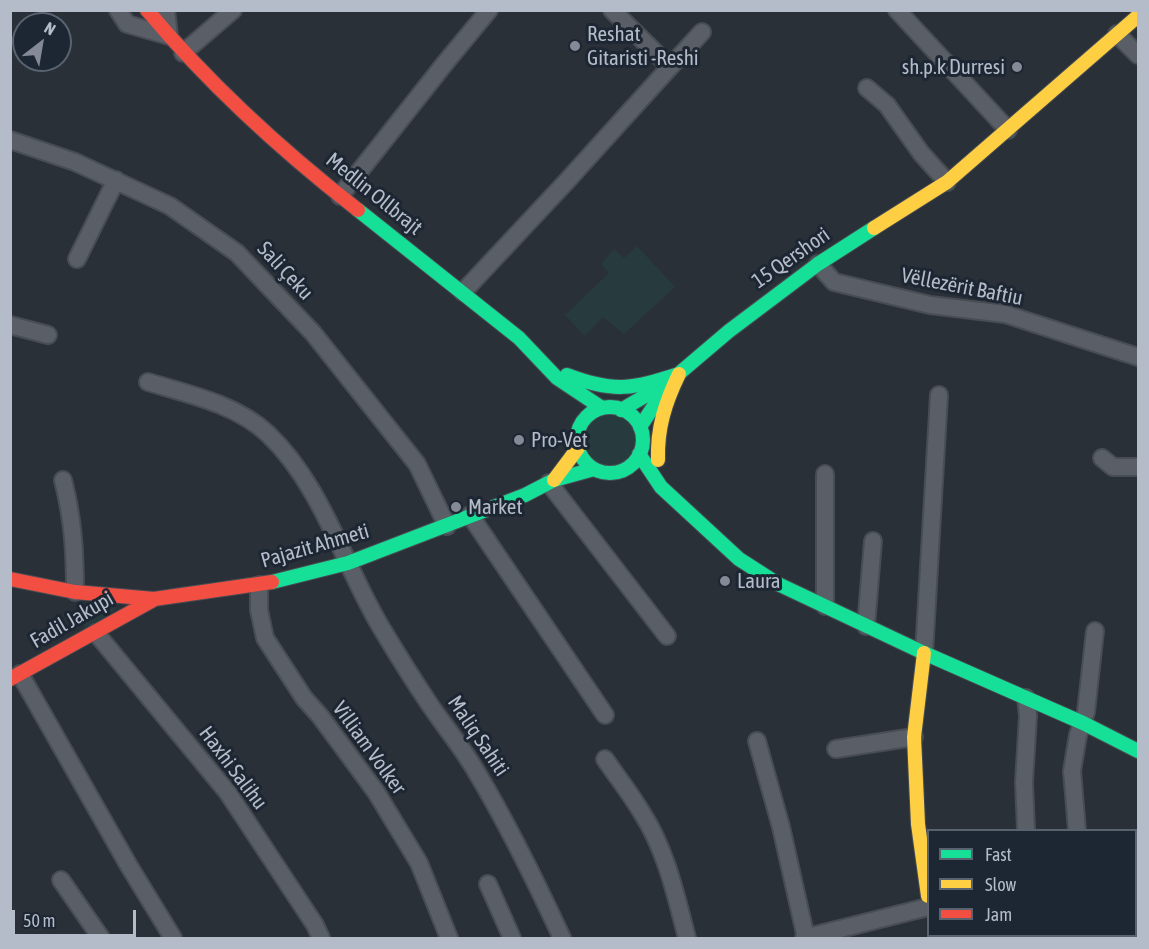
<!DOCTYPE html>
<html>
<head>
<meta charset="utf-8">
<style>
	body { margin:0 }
	#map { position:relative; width:1149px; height:949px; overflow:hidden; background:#2a3038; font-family:"Asap Condensed",sans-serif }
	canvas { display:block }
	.frame { position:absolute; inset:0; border:12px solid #b4bcc9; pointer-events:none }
	.legend { position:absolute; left:927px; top:829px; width:210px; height:108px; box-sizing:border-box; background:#1d2633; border:2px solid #59626f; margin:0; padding:8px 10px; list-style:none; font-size:18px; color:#b4bcc9 }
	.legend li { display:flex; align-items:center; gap:12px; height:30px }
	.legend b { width:30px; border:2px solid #59626f }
	.north { position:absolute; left:12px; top:12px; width:60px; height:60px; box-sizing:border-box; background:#1d2633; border:2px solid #59626f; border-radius:50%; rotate:31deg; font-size:16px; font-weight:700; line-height:24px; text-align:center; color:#b4bcc9 }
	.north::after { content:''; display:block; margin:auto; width:21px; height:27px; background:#848b96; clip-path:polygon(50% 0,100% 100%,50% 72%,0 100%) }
	.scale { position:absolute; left:12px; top:910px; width:124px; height:27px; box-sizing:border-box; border:3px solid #b4bcc9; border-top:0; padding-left:8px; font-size:18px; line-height:21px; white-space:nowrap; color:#b4bcc9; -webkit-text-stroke:4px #1d2633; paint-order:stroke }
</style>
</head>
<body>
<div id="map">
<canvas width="1149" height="949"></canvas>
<div class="frame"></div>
<ul class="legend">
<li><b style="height:8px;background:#16e098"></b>Fast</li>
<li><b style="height:8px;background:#ffcf43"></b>Slow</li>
<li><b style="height:8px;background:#f24e42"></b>Jam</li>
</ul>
<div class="north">N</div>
<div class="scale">50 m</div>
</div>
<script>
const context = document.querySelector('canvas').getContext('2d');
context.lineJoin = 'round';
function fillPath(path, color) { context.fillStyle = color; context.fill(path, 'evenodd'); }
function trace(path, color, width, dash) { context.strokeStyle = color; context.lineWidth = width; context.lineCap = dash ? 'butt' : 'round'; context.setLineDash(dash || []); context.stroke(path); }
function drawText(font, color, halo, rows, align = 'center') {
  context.font = font + ' "Asap Condensed",sans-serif'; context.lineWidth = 6; context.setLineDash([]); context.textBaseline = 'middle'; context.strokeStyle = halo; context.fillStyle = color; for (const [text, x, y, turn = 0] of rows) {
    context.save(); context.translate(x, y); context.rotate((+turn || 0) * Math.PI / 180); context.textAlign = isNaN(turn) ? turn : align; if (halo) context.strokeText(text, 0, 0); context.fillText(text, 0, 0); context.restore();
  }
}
const green = new Path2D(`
	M637,246L675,287L624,334L603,317L585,336L565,315L609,273L601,264L614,249L624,258Z
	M584 441a26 26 0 1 1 52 0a26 26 0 1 1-52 0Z
	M78,604L109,605L117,609L85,631Z`);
const street = new Path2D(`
	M118,10L127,24L169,36L166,10
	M897,10L1008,130
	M1117,34L1138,55
	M183,53L233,10
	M670,67L702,32
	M867,88L887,105L921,153L947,182
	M10,140L75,162L170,206L237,253L313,333L417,464L447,526
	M340,196L446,62L489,10
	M77,259L116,180
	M818,264L834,282L930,305L1005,314L1138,357
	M463,292L566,182L670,67L612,10
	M10,325L48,335
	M148,382C188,394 236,404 268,434C322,485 344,566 382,629C397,654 412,678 428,702C444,726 463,748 477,773C509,826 536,882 562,938
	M1102,458L1113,467H1138
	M63,480C73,519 75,552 75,592
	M549,483L667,636
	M470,515L605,715
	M259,585V610L265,638L304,698L320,716L376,792L419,863L449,938
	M825,606V474
	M866,626L873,541
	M96,633L228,793L315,925L321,938
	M924,653L939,395
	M20,674L129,866L173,938
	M757,741L781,827L806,938
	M836,749L914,737
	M605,759C617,777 631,794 642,813C666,850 676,896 687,938
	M1026,830L1024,782L1028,716L1026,698
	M1077,830L1072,771L1078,735L1086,712L1095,631
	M61,880L101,938
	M488,884L512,938
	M804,938L928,907`);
const fast = new Path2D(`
	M358,210L519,338L557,378L602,408
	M567,375C614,393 632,389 679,374
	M577 440a33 33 0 1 1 66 0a33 33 0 1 1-66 0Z
	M621,410L669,382L729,331L818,264L874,228
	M640,427L665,389
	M639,454L661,487L739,559L778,584L924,653L1083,723L1138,751
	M272,582L348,563L525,495L554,480L594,469
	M970,936L972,938`);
const slow = new Path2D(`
	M874,228L947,182L1138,16
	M658,460C657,428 665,403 679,374
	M554,480L578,448
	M924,653L914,737L918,824L928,896`);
const jam = new Path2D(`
	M147,10C210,85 281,150 358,210
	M10,579L75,592L154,599L272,582
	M10,679L153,600`);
const markers = [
	[575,46,6,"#848b96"],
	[1017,67,6,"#848b96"],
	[519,440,6,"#848b96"],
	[456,507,6,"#848b96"],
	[725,581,6,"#848b96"]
];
const poiNames = [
	["Reshat",587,34],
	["Gitaristi -Reshi",587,58],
	["sh.p.k Durresi",1005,67,"right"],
	["Pro-Vet",531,440],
	["Market",468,507],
	["Laura",737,581]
];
const streetNames = [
	["Medlin Ollbrajt",374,194,39],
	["15 Qershori",791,258,-35],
	["Sali Çeku",285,271,47],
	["Vëllezërit Baftiu",962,287,11],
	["Pajazit Ahmeti",315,546,-16],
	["Fadil Jakupi",72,620,-30],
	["Maliq Sahiti",478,736,56],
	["Villiam Volker",369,748,54],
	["Haxhi Salihu",233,768,53]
];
fillPath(green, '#273a3e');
trace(street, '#484c53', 20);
trace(fast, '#484c53', 16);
trace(slow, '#484c53', 16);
trace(jam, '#484c53', 16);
trace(street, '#5a5e66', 16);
trace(fast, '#16e098', 14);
trace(slow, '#ffcf43', 14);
trace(jam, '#f24e42', 14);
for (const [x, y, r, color] of markers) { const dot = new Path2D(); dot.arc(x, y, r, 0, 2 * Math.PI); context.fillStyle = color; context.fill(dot); trace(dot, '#1d2633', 2); }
drawText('21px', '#b4bcc9', '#1d2633', poiNames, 'left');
drawText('21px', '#b4bcc9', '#1d2633', streetNames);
</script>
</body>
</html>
